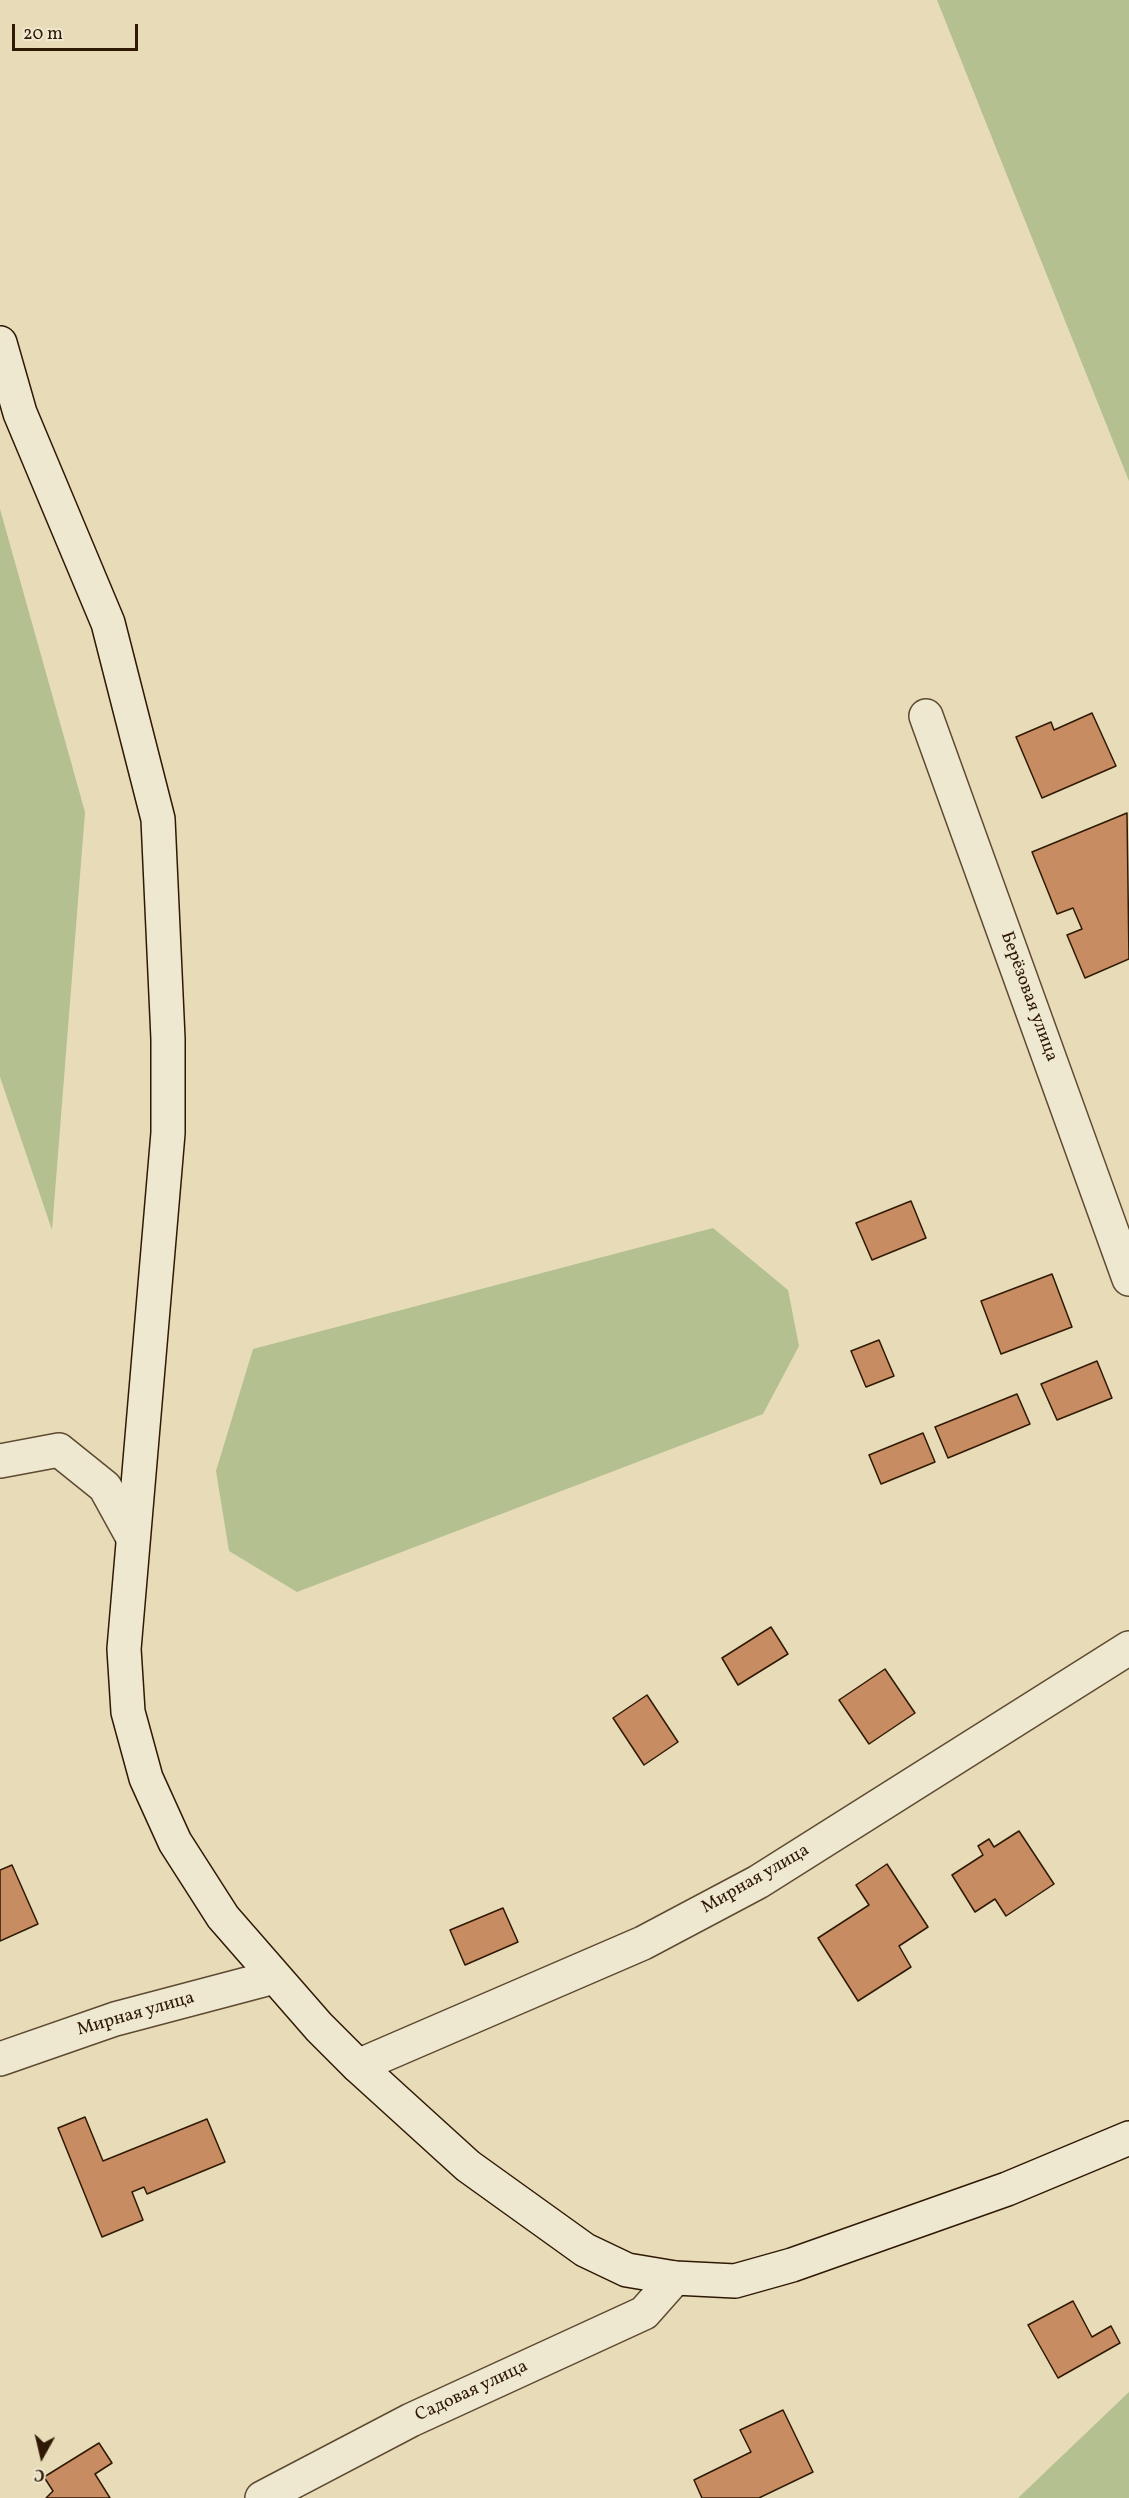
<!DOCTYPE html>
<html>
<head>
<meta charset="utf-8">
<style>
	body { margin:0 }
	#map { position:relative; width:1129px; height:2498px; overflow:hidden; background:#e7dbb8; font-family:Vollkorn,serif }
	canvas { display:block }
	.north { position:absolute; left:12px; top:2426px; width:60px; height:60px; -webkit-text-stroke:4px #efe8d1; paint-order:stroke; rotate:188deg; font-size:16px; font-weight:700; line-height:24px; text-align:center; color:#2f1904 }
	.north::after { content:''; display:block; margin:auto; width:21px; height:27px; background:#2f1904; clip-path:polygon(50% 0,100% 100%,50% 72%,0 100%) }
	.scale { position:absolute; left:12px; top:24px; width:126px; height:27px; box-sizing:border-box; border:3px solid #2f1904; border-top:0; padding-left:8px; font-size:18px; line-height:21px; white-space:nowrap; color:#2f1904; -webkit-text-stroke:4px #efe8d1; paint-order:stroke }
</style>
</head>
<body>
<div id="map">
<canvas width="1129" height="2498"></canvas>
<div class="north">С</div>
<div class="scale">20 m</div>
</div>
<script>
const context = document.querySelector('canvas').getContext('2d');
context.lineJoin = 'round';
function fillPath(path, color) { context.fillStyle = color; context.fill(path, 'evenodd'); }
function trace(path, color, width, dash) { context.strokeStyle = color; context.lineWidth = width; context.lineCap = dash ? 'butt' : 'round'; context.setLineDash(dash || []); context.stroke(path); }
function drawText(font, color, halo, rows, align = 'center') {
  context.font = font + ' Vollkorn,serif'; context.lineWidth = 6; context.setLineDash([]); context.textBaseline = 'middle'; context.strokeStyle = halo; context.fillStyle = color; for (const [text, x, y, turn = 0] of rows) {
    context.save(); context.translate(x, y); context.rotate((+turn || 0) * Math.PI / 180); context.textAlign = isNaN(turn) ? turn : align; if (halo) context.strokeText(text, 0, 0); context.fillText(text, 0, 0); context.restore();
  }
}
const green = new Path2D(`
	M937,0H1129V481Z
	M0,509L85,812L52,1230L0,1077Z
	M713,1228L788,1290L799,1346L763,1414L297,1592L229,1551L216,1471L253,1349Z
	M1129,2392V2498H1018Z`);
const building = new Path2D(`
	M1092,713L1116,766L1042,798L1016,737L1051,722L1054,730Z
	M1127,813L1129,959L1085,978L1067,935L1082,929L1073,908L1057,914L1032,852Z
	M911,1201L926,1238L872,1260L856,1223Z
	M1052,1274L1072,1327L1001,1354L981,1301Z
	M879,1340L894,1376L866,1387L851,1351Z
	M1097,1361L1112,1398L1057,1420L1041,1384Z
	M1017,1394L1030,1424L948,1458L935,1427Z
	M923,1433L935,1462L881,1484L869,1455Z
	M771,1627L788,1654L738,1685L722,1658Z
	M885,1669L915,1713L869,1744L839,1700Z
	M647,1695L678,1742L644,1765L613,1718Z
	M1019,1831L1054,1884L1006,1916L995,1899L975,1912L952,1875L983,1855L978,1846L989,1839L994,1847Z
	M887,1864L928,1927L899,1946L911,1967L858,2001L818,1938L869,1905L856,1885Z
	M12,1865L38,1924L0,1941V1870Z
	M503,1908L518,1942L465,1965L450,1930Z
	M85,2117L103,2161L207,2119L225,2162L147,2194L144,2187L132,2192L143,2220L102,2237L58,2128Z
	M1073,2301L1092,2337L1111,2326L1120,2343L1058,2378L1028,2325Z
	M783,2410L813,2472L759,2498H702L694,2480L751,2452L740,2430Z
	M99,2443L112,2463L95,2474L110,2498H46L53,2491L44,2477Z`);
const street = new Path2D(`
	M926,716L1129,1279
	M0,1461L59,1450L105,1487L132,1536
	M0,2059L115,2019L274,1977
	M358,2066L643,1943L758,1882L1129,1648
	M262,2498L411,2420L644,2313L675,2278`);
const secondary = new Path2D(`
	M0,343L20,413L108,623L158,819L168,1039V1133L124,1649L128,1712L146,1778L175,1842L223,1917L319,2027L358,2066L468,2166L585,2250L627,2270L675,2278L735,2281L792,2265L1007,2189L1129,2138`);
const streetNames = [
	["Берёзовая улица",1028,997,70],
	["Мирная улица",756,1880,-30],
	["Мирная улица",136,2015,-16],
	["Садовая улица",472,2392,-25]
];
fillPath(green, '#b4c090');
fillPath(building, '#c78c61');
trace(building, '#2f1904', 1.5);
trace(street, '#5d4a31', 36);
trace(secondary, '#2f1904', 36);
trace(street, '#efe8d1', 33);
trace(secondary, '#efe8d1', 33);
drawText('18px', '#2f1904', '#efe8d1', streetNames);
</script>
</body>
</html>
